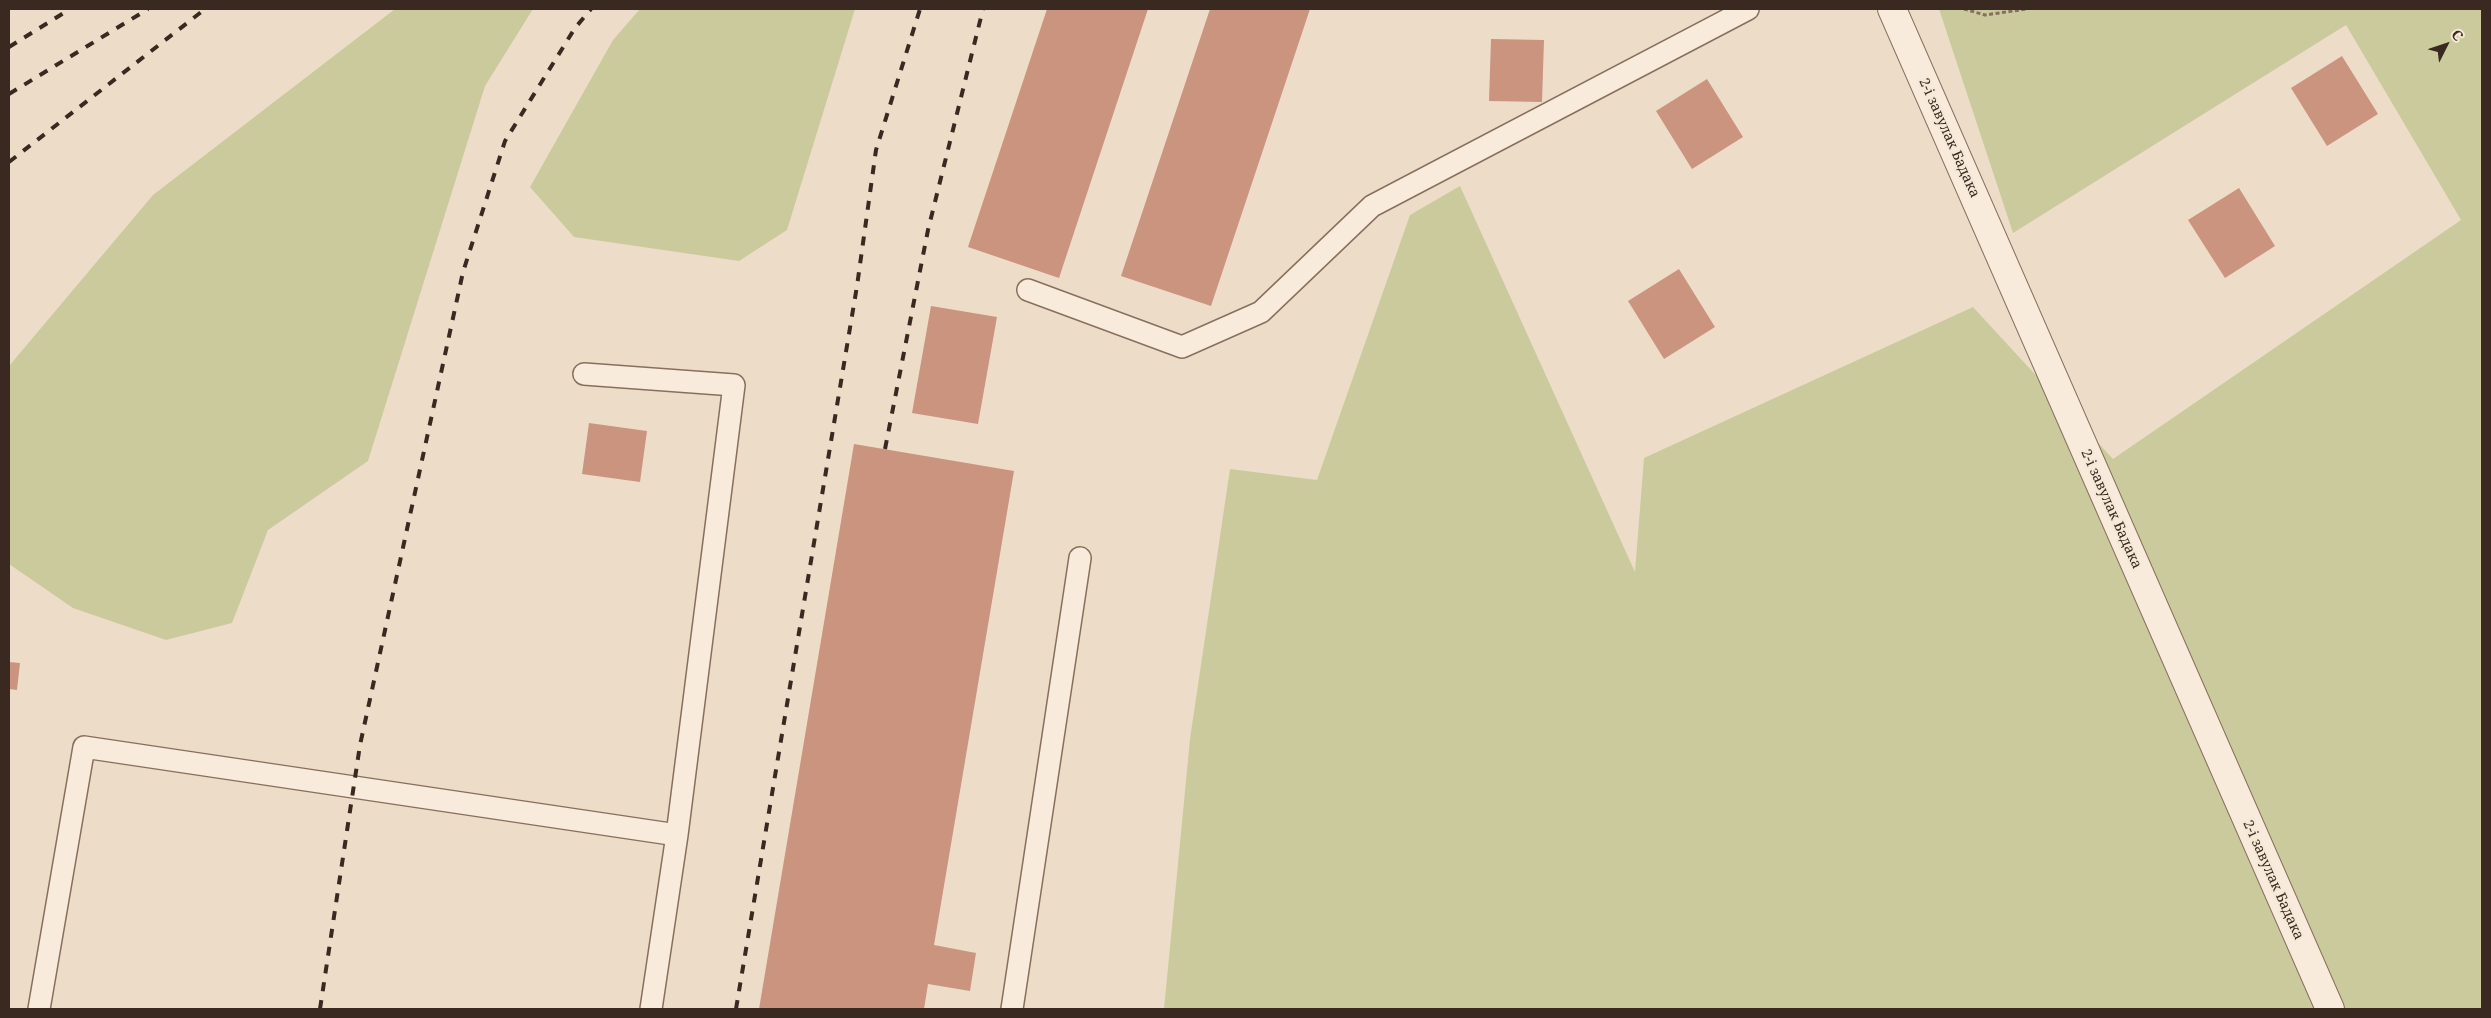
<!DOCTYPE html>
<html>
<head>
<meta charset="utf-8">
<style>
	body { margin:0 }
	#map { position:relative; width:2491px; height:1018px; overflow:hidden; background:#edddc8; font-family:"Noto Serif",serif }
	canvas { display:block }
	.frame { position:absolute; inset:0; border:10px solid #392920; pointer-events:none }
	.north { position:absolute; left:2421px; top:20px; width:50px; height:50px; -webkit-text-stroke:4px #f5e8d7; paint-order:stroke; rotate:49deg; font-size:14px; font-weight:700; line-height:20px; text-align:center; color:#392920 }
	.north::after { content:''; display:block; margin:auto; width:18px; height:22px; background:#392920; clip-path:polygon(50% 0,100% 100%,50% 72%,0 100%) }
</style>
</head>
<body>
<div id="map">
<canvas width="2491" height="1018"></canvas>
<div class="frame"></div>
<div class="north">С</div>
</div>
<script>
const context = document.querySelector('canvas').getContext('2d');
context.lineJoin = 'round';
function fillPath(path, color) { context.fillStyle = color; context.fill(path, 'evenodd'); }
function trace(path, color, width, dash) { context.strokeStyle = color; context.lineWidth = width; context.lineCap = dash ? 'butt' : 'round'; context.setLineDash(dash || []); context.stroke(path); }
function drawText(font, color, halo, rows, align = 'center') {
  context.font = font + ' "Noto Serif",serif'; context.lineWidth = 4.5; context.setLineDash([]); context.textBaseline = 'middle'; context.strokeStyle = halo; context.fillStyle = color; for (const [text, x, y, turn = 0] of rows) {
    context.save(); context.translate(x, y); context.rotate((+turn || 0) * Math.PI / 180); context.textAlign = isNaN(turn) ? turn : align; if (halo) context.strokeText(text, 0, 0); context.fillText(text, 0, 0); context.restore();
  }
}
const green = new Path2D(`
	M395,9H533L485,86L368,461L268,530L232,623L166,640L73,608L9,564V366L153,195Z
	M640,9H855L787,230L739,261L574,237L530,187L613,40Z
	M1939,9H2482V1009H1164L1190,739L1230,469L1317,480L1410,215L1460,186L1635,572L1644,458L1973,307L2113,459L2461,220L2346,25L2013,233Z`);
const building = new Path2D(`
	M1047,9H1148L1059,278L968,247Z
	M1210,9H1310L1211,306L1121,276Z
	M1491,39L1544,40L1542,102L1489,101Z
	M2342,56L2378,114L2327,146L2291,88Z
	M1707,79L1743,137L1692,169L1656,111Z
	M2239,188L2275,246L2225,278L2188,220Z
	M1679,269L1715,327L1664,359L1628,301Z
	M931,306L997,317L978,424L912,413Z
	M589,423L647,431L640,482L582,474Z
	M854,444L1014,471L934,945L976,953L970,991L928,984L924,1009H759Z
	M9,662L20,663L17,690L9,689Z`);
const path = new Path2D(`
	M1964,9L1985,15L2027,9`);
const service = new Path2D(`
	M1028,290L1182,347L1261,312L1372,206L1748,9
	M584,374L734,385L677,835
	M39,1009L84,747L677,835L651,1009
	M1012,1009L1080,558`);
const minor = new Path2D(`
	M1892,9L2330,1009`);
const rail = new Path2D(`
	M9,47L70,9
	M9,94L148,9
	M9,162L205,9
	M885,449L928,230L983,9
	M320,1009L360,745L463,272L505,141L575,28L591,9
	M736,1009L857,286L876,150L920,9`);
const streetNames = [
	["2-і завулак Бадака",1949,138,66],
	["2-і завулак Бадака",2111,509,66],
	["2-і завулак Бадака",2273,880,66]
];
fillPath(green, '#cbca9c');
fillPath(building, '#ca947f');
trace(service, '#886f5d', 24);
trace(minor, '#886f5d', 30);
trace(path, '#886f5d', 3, [4, 2.5]);
trace(service, '#f8ebdb', 21);
trace(minor, '#f8ebdb', 28);
trace(rail, '#392920', 4, [9, 9]);
drawText('14px', '#392920', '#f5e8d7', streetNames);
</script>
</body>
</html>
